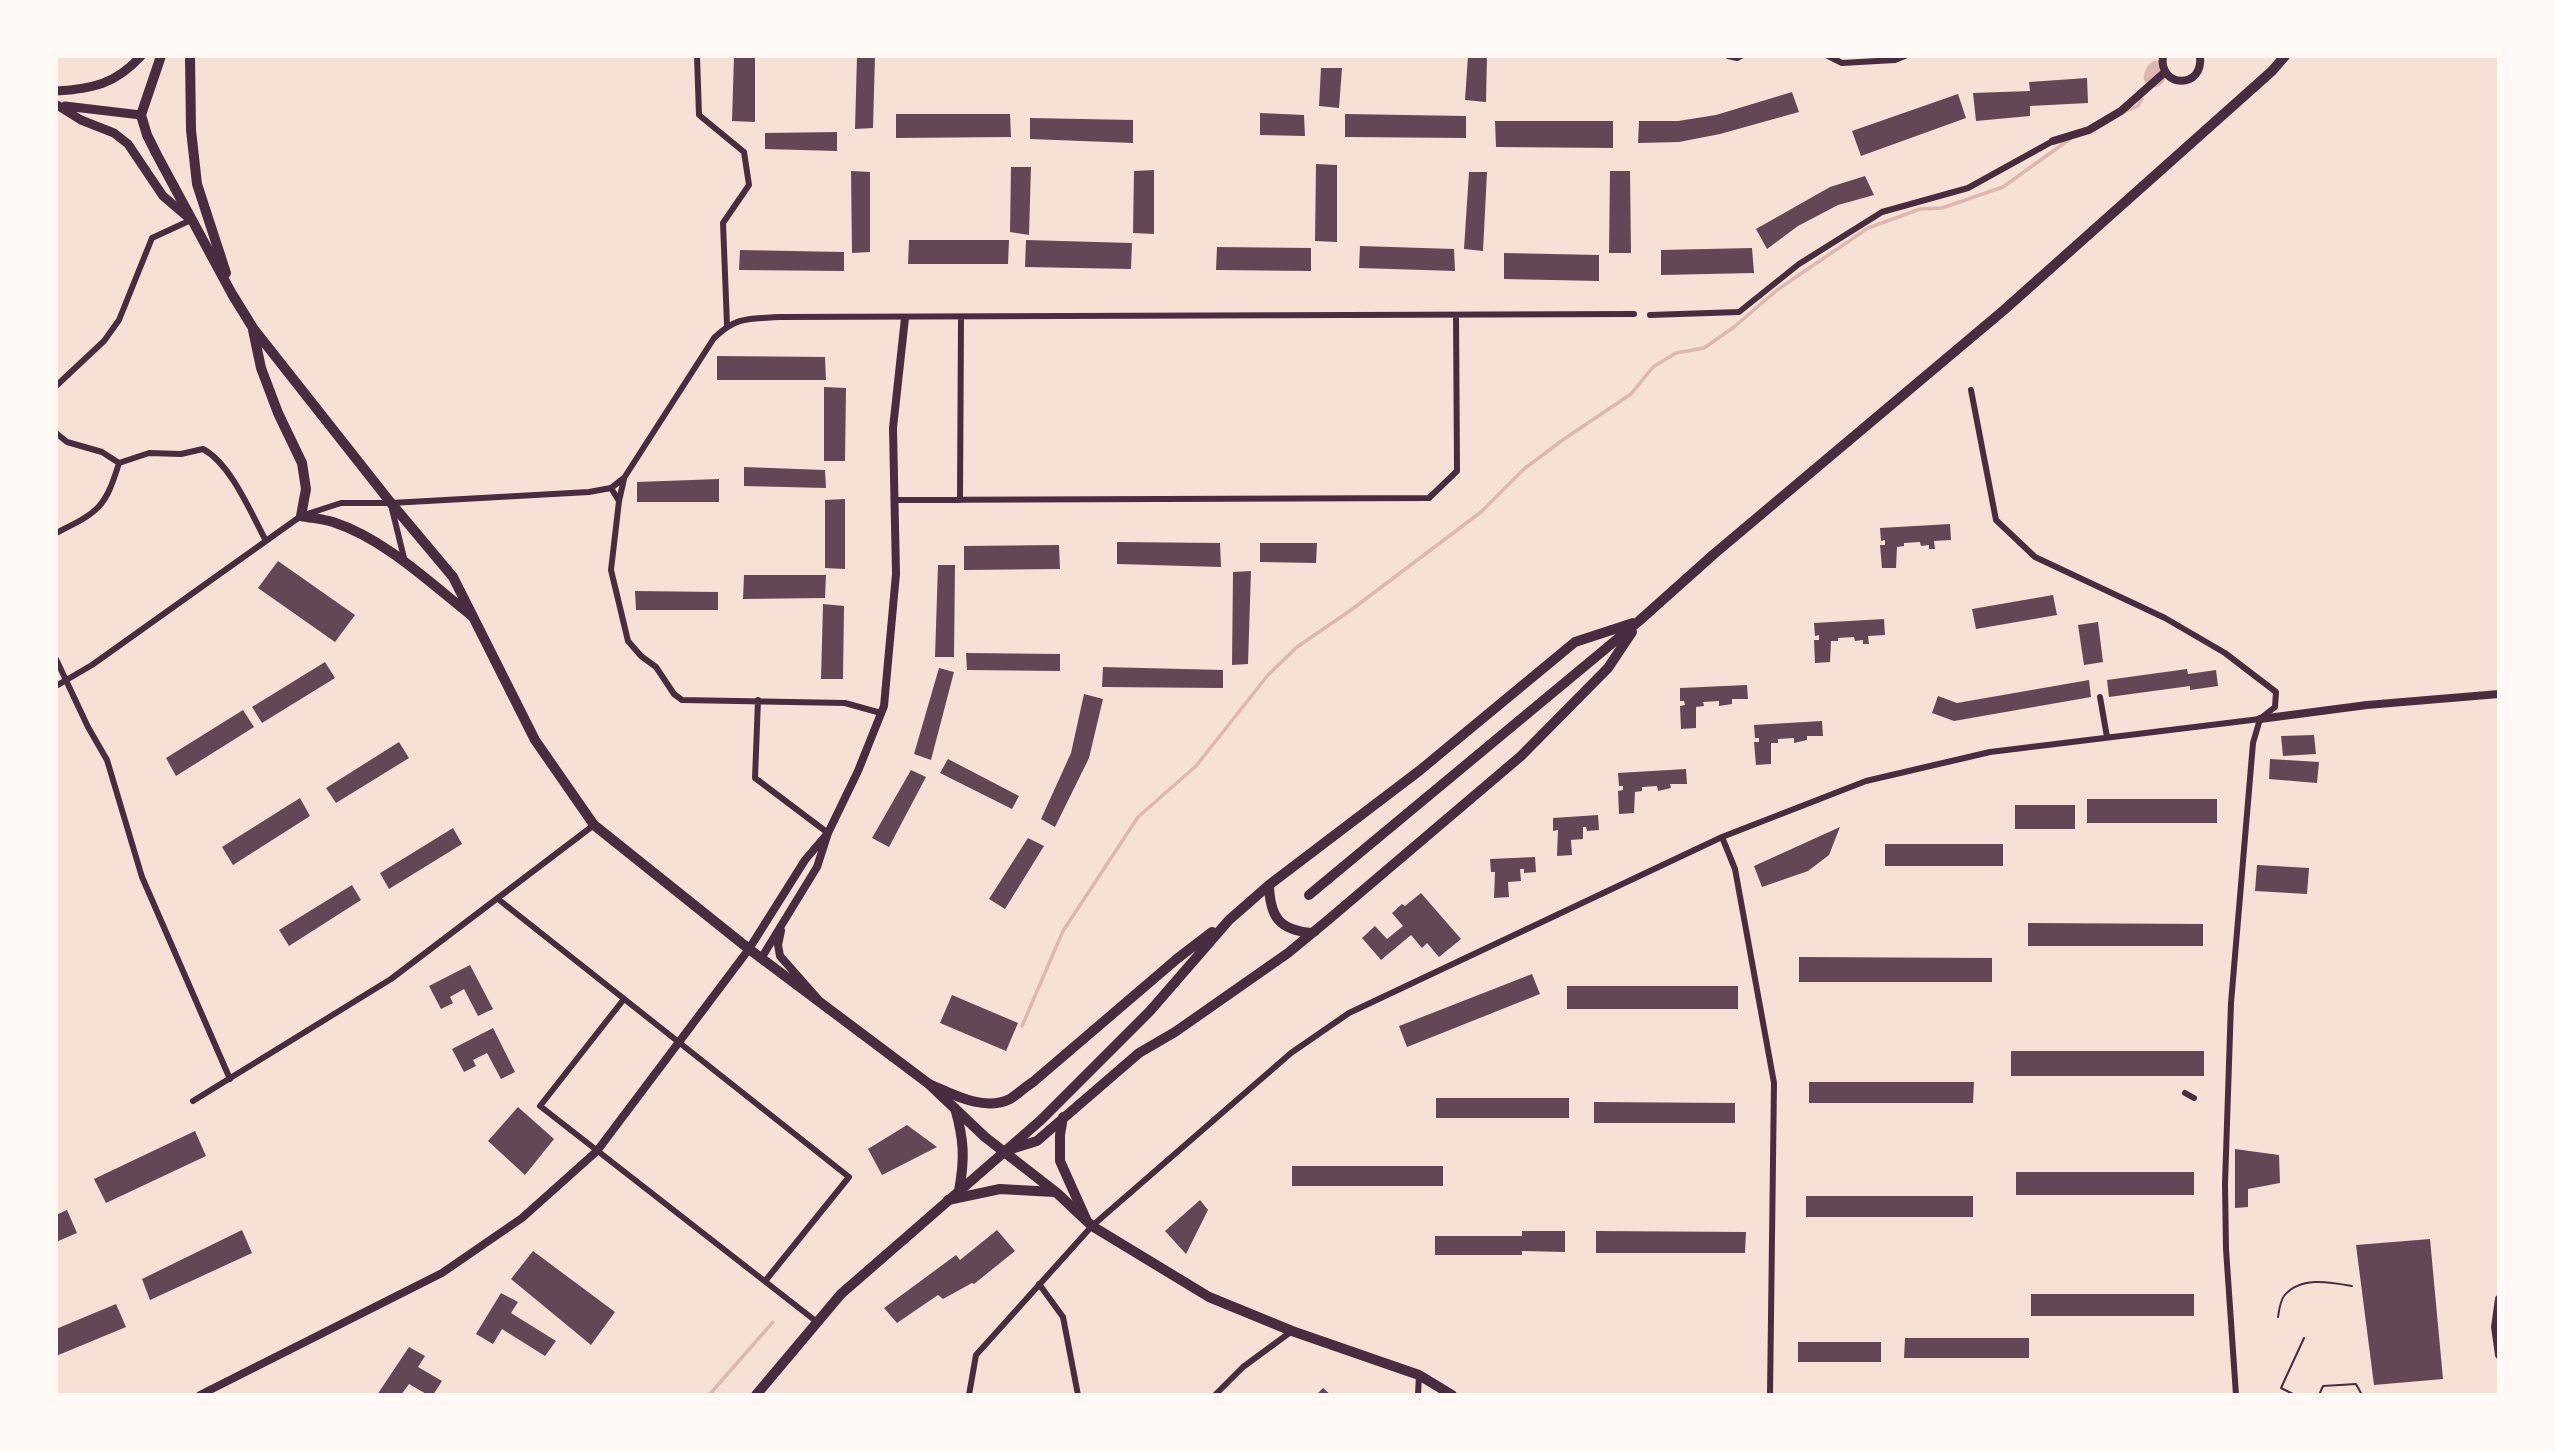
<!DOCTYPE html>
<html>
<head>
<meta charset="utf-8">
<style>
	body { margin:0 }
	#map { position:relative; width:2555px; height:1451px; overflow:hidden; background:#f7e1d7; font-family:Inter,sans-serif }
	canvas { display:block }
	.frame { position:absolute; inset:0; border:58px solid #fffaf5; pointer-events:none }
</style>
</head>
<body>
<div id="map">
<canvas width="2555" height="1451"></canvas>
<div class="frame"></div>
</div>
<script>
const context = document.querySelector('canvas').getContext('2d');
context.lineJoin = 'round';
function trace(path, color, width, dash) { context.strokeStyle = color; context.lineWidth = width; context.lineCap = dash ? 'butt' : 'round'; context.setLineDash(dash || []); context.stroke(path); }
function fillPath(path, color) { context.fillStyle = color; context.fill(path, 'evenodd'); }
const stream = new Path2D(`
	M2124,112L2138,106L2142,99
	M1022,1026L1063,931L1138,817L1196,766L1268,675L1297,647L1351,610L1481,512L1524,469L1564,439L1631,394L1653,367L1676,353L1704,348L1734,327L1777,290L1868,228L1920,209L1942,208L2003,187L2070,139
	M709,1395L773,1322`);
const river = new Path2D(`
	M2154,77L2157,71`);
const building = new Path2D(`
	M734,56H755V122L732,121Z
	M857,56H875L873,128L855,129Z
	M1468,56H1487L1486,102L1465,100Z
	M1321,68H1342L1339,108L1319,106Z
	M2087,78L2088,103L2030,106V116L1976,121L1973,93L2030,91L2029,82Z
	M1792,92L1799,112L1720,134L1679,142L1638,143L1639,121H1678L1716,115Z
	M1958,94L1966,118L1861,156L1852,131Z
	M1260,113L1304,115L1305,136L1260,135Z
	M896,114H1010L1011,137L896,138Z
	M1345,114L1466,116V138L1345,137Z
	M1030,118L1133,120V143L1030,139Z
	M1495,121H1613V148L1496,147Z
	M837,132V151L765,149V133Z
	M1316,164L1337,165V242L1315,241Z
	M1011,167H1031L1029,235L1010,232Z
	M1154,170V234L1133,233L1134,171Z
	M851,171L870,172V252L852,253Z
	M1610,171H1630L1631,253H1609Z
	M1469,172H1487L1483,251L1464,249Z
	M1865,176L1874,195L1838,205L1798,226L1767,249L1756,229L1830,187Z
	M909,240H1009L1008,264H908Z
	M1026,240L1132,243L1131,269L1025,267Z
	M1360,246L1454,249L1455,271L1359,268Z
	M1217,247L1311,248V271L1216,270Z
	M1752,248L1754,273L1661,275V250Z
	M740,250L844,252V271L739,270Z
	M1504,253L1599,255V281L1504,279Z
	M717,356L825,357L826,380H717Z
	M824,387L846,388L845,461H824Z
	M744,467L825,470L826,488L744,486Z
	M719,479V502H637V482Z
	M845,499V569L825,568V500Z
	M1950,524L1951,540L1934,541L1935,549H1929V545L1921,546L1920,542L1904,543V546L1897,547L1896,568H1882L1880,545H1885V540L1881,541L1880,528Z
	M1117,542L1220,543L1221,567L1117,564Z
	M1260,543H1317L1316,563L1260,562Z
	M1059,545L1060,569L964,570V546Z
	M278,561L355,615L335,642L258,588Z
	M938,565H955L954,657H935Z
	M1251,571L1248,664L1232,665L1233,572Z
	M744,575H826L825,598L743,599Z
	M635,591L718,592V610H636Z
	M2053,595L2057,615L1976,629L1972,609Z
	M823,604L844,606L843,679H821Z
	M1884,619L1885,635L1868,636L1869,644H1863V640L1855,641L1854,637L1838,638V641H1831L1830,662L1815,663L1814,640H1819V635L1815,636L1814,623Z
	M2098,622L2103,662L2084,665L2078,625Z
	M966,653L1060,654V671L967,670Z
	M325,662L335,678L262,723L252,707Z
	M1103,667L1223,670V688L1102,687Z
	M939,668L954,672L931,760L914,754Z
	M2187,669L2188,674L2216,670L2218,686L2190,690V686L2109,697L2107,680Z
	M2089,680L2091,697L1954,721L1932,713L1938,696L1957,703Z
	M1747,685L1748,699H1732V704L1719,706V701L1703,702L1704,706L1696,707V728L1681,729L1680,706L1685,705L1684,701H1680V688Z
	M1084,694L1103,699L1089,758L1055,827L1041,819L1071,753Z
	M243,710L254,727L176,776L166,758Z
	M1822,721L1823,736H1807V740L1794,743V738L1778,739V743H1771V764L1756,765L1754,742H1759V738H1755L1754,725Z
	M2314,735L2316,754L2283,756L2281,736Z
	M399,742L409,758L336,803L326,788Z
	M948,759L1019,796L1012,809L940,773Z
	M2270,759L2319,762L2317,783L2269,779Z
	M1686,769L1687,784H1670L1671,788L1658,791L1657,786L1642,787V791L1635,792L1634,813L1619,814L1618,791L1623,790V786H1619L1618,773Z
	M911,770L926,777L889,847L872,838Z
	M300,798L310,816L233,865L222,847Z
	M2087,799H2217V823H2087Z
	M2015,805H2075V829H2015Z
	M1598,815L1599,830L1587,831L1586,827H1583V839L1571,840L1572,855L1557,856L1558,830L1553,831V818Z
	M1840,827L1829,855L1808,871L1762,887L1754,866Z
	M453,828L462,844L389,889L380,873Z
	M1028,838L1044,846L1005,909L989,899Z
	M1885,844H2003V866H1885Z
	M1535,857L1536,872L1524,873V869H1520L1521,881L1508,882L1509,897L1494,898L1495,872H1491L1490,859Z
	M2257,865L2309,868L2307,894L2255,891Z
	M352,885L361,900L289,946L279,930Z
	M1421,893L1461,939L1439,957L1427,943L1422,948L1411,935L1381,960L1362,938L1375,926L1387,939L1403,926L1392,913L1402,904L1405,906Z
	M2028,923L2203,924V946H2028Z
	M1799,957L1992,958V982H1799Z
	M470,965L493,1009L478,1016L464,989L450,997L453,1003L441,1009L429,986Z
	M1532,974L1540,994L1407,1047L1399,1026Z
	M1567,986H1738V1009H1567Z
	M952,995L1018,1023L1006,1051L940,1023Z
	M493,1028L515,1072L501,1079L487,1053L473,1060L476,1066L464,1072L452,1049Z
	M2011,1051H2204V1076H2011Z
	M1809,1082H1974L1973,1103H1809Z
	M1436,1098H1569V1118H1436Z
	M1594,1102L1735,1103V1123H1594Z
	M518,1107L554,1139L525,1175L488,1141Z
	M907,1125L937,1147L882,1175L868,1149Z
	M195,1131L206,1156L106,1203L94,1179Z
	M2235,1149L2279,1155L2280,1183L2248,1189V1207L2235,1208Z
	M1292,1166H1443V1186H1292Z
	M2016,1172H2194V1195H2016Z
	M1806,1196H1973V1217H1806Z
	M1200,1200L1208,1210L1186,1254L1165,1231Z
	M67,1210L77,1233L56,1242V1215Z
	M242,1230L252,1253L150,1300L142,1279Z
	M997,1230L1015,1251L974,1284L972,1283L943,1299L938,1295L897,1323L884,1308L956,1255L960,1260Z
	M1522,1231H1565V1252L1522,1251V1255H1435V1236H1522Z
	M1596,1231L1746,1232L1745,1253H1596Z
	M2430,1239L2443,1379L2374,1385L2356,1245Z
	M533,1251L615,1312L591,1345L511,1279Z
	M501,1293L518,1302L511,1313L556,1341L545,1356L502,1329L493,1344L476,1334Z
	M2031,1294H2194V1316H2031Z
	M116,1304L126,1327L56,1356V1329Z
	M1905,1338H2029V1358H1904Z
	M1798,1342H1881V1362H1798Z
	M409,1347L425,1356L418,1367L442,1381L433,1395H428L409,1384L401,1395H377Z
	M1323,1388L1331,1395H1316Z`);
const path = new Path2D(`
	M2278,1317C2279,1311 2280,1301 2284,1296C2300,1276 2330,1282 2352,1286
	M2295,1395L2281,1388L2304,1338
	M2319,1395L2323,1386L2356,1384L2362,1395`);
const minor = new Path2D(`
	M697,56L699,115L744,152L749,185L723,223L727,325
	M1728,56L1737,58L1741,56
	M1828,56L1842,63L1895,60L1905,56
	M1650,315L1739,312L1799,264L1882,212L1968,188L2053,141
	M56,386L104,341L119,320L152,238L191,220
	M1971,390L1996,520L2035,557L2165,618L2225,653L2276,692L2275,707L2261,718
	M56,433L67,442L102,452L119,463L149,453L181,454L203,449C231,464 251,513 266,541
	M611,488L619,501L611,570L628,641L641,656L656,667L674,694L682,700L845,703L881,713
	M894,500L1429,498L1457,471L1456,315
	M960,500L961,317
	M619,501L624,479
	M391,505L405,562
	M56,533C98,512 105,509 119,463
	M56,659L88,727L107,760L142,877L230,1079
	M56,686L92,665L301,516L341,503H391L589,492L611,488L624,478L714,338C737,316 748,319 779,317L1634,314
	M2100,697L2107,737
	M758,700L755,778L828,833
	M1722,837L1735,869L1774,1083L1770,1395
	M498,899L849,1177L766,1280
	M624,999L540,1106L817,1322
	M2185,1093L2194,1098
	M193,1101L391,979L594,825
	M1039,1284L1063,1317L1078,1395
	M969,1395L976,1355L1092,1226L1291,1053L1349,1013L1722,837L1866,781L1990,752L2260,719
	M1215,1395L1243,1367L1292,1331
	M1418,1395L1419,1375
	M2236,1395L2226,1249L2225,1184L2231,1003L2253,743L2260,719`);
const tertiary = new Path2D(`
	M2163,56C2158,88 2204,90 2200,56
	M2053,141L2089,130L2121,111L2165,72
	M2260,719L2367,705L2499,694
	M781,931L778,945L780,956L817,998
	M762,957L817,867L828,833L858,771L884,706L896,574L893,428L905,318
	M2499,1299L2495,1327L2499,1355
	M200,1395L442,1273L522,1218L597,1151L749,949L805,860L828,833`);
const secondary = new Path2D(`
	M56,91C92,89 116,84 141,56
	M57,105L81,120L114,133L128,144L163,196L190,219
	M65,106L141,115`);
const primary = new Path2D(`
	M161,56L141,115L147,135L157,155L232,294L253,328L391,503L453,577L535,740L594,825L749,949L929,1084L985,1137L1057,1193L1092,1226L1209,1297L1292,1331L1419,1375L1452,1395
	M190,56L191,130L197,184L226,273
	M253,330L261,368L278,413L302,463L306,489L301,516C311,518 323,519 333,522C385,539 430,583 472,616
	M955,1108C964,1140 965,1158 959,1191
	M948,1200L1000,1189L1054,1192`);
const trunk = new Path2D(`
	M1269,885C1270,917 1279,930 1312,933L1315,931
	M1309,895L1639,621L1714,554L2004,310L2272,71L2285,56
	M929,1084C952,1094 984,1112 1010,1099C1018,1094 1025,1087 1033,1082L1178,958L1212,932
	M1063,1117L1060,1135V1161L1086,1219
	M1008,1150L1037,1141L1139,1053L1175,1032L1288,953L1328,920L1521,756L1608,668L1632,632
	M756,1395L841,1294L1041,1120L1150,1011L1229,920L1269,885L1419,771L1575,642L1633,623`);
trace(stream, '#dcb8b0', 3.5);
trace(river, '#dcb8b0', 21);
fillPath(building, '#644757');
trace(path, '#4a2c40', 2);
trace(minor, '#4a2c40', 6);
trace(tertiary, '#4a2c40', 8);
trace(secondary, '#4a2c40', 9);
trace(primary, '#4a2c40', 10);
trace(trunk, '#4a2c40', 10);
</script>
</body>
</html>
